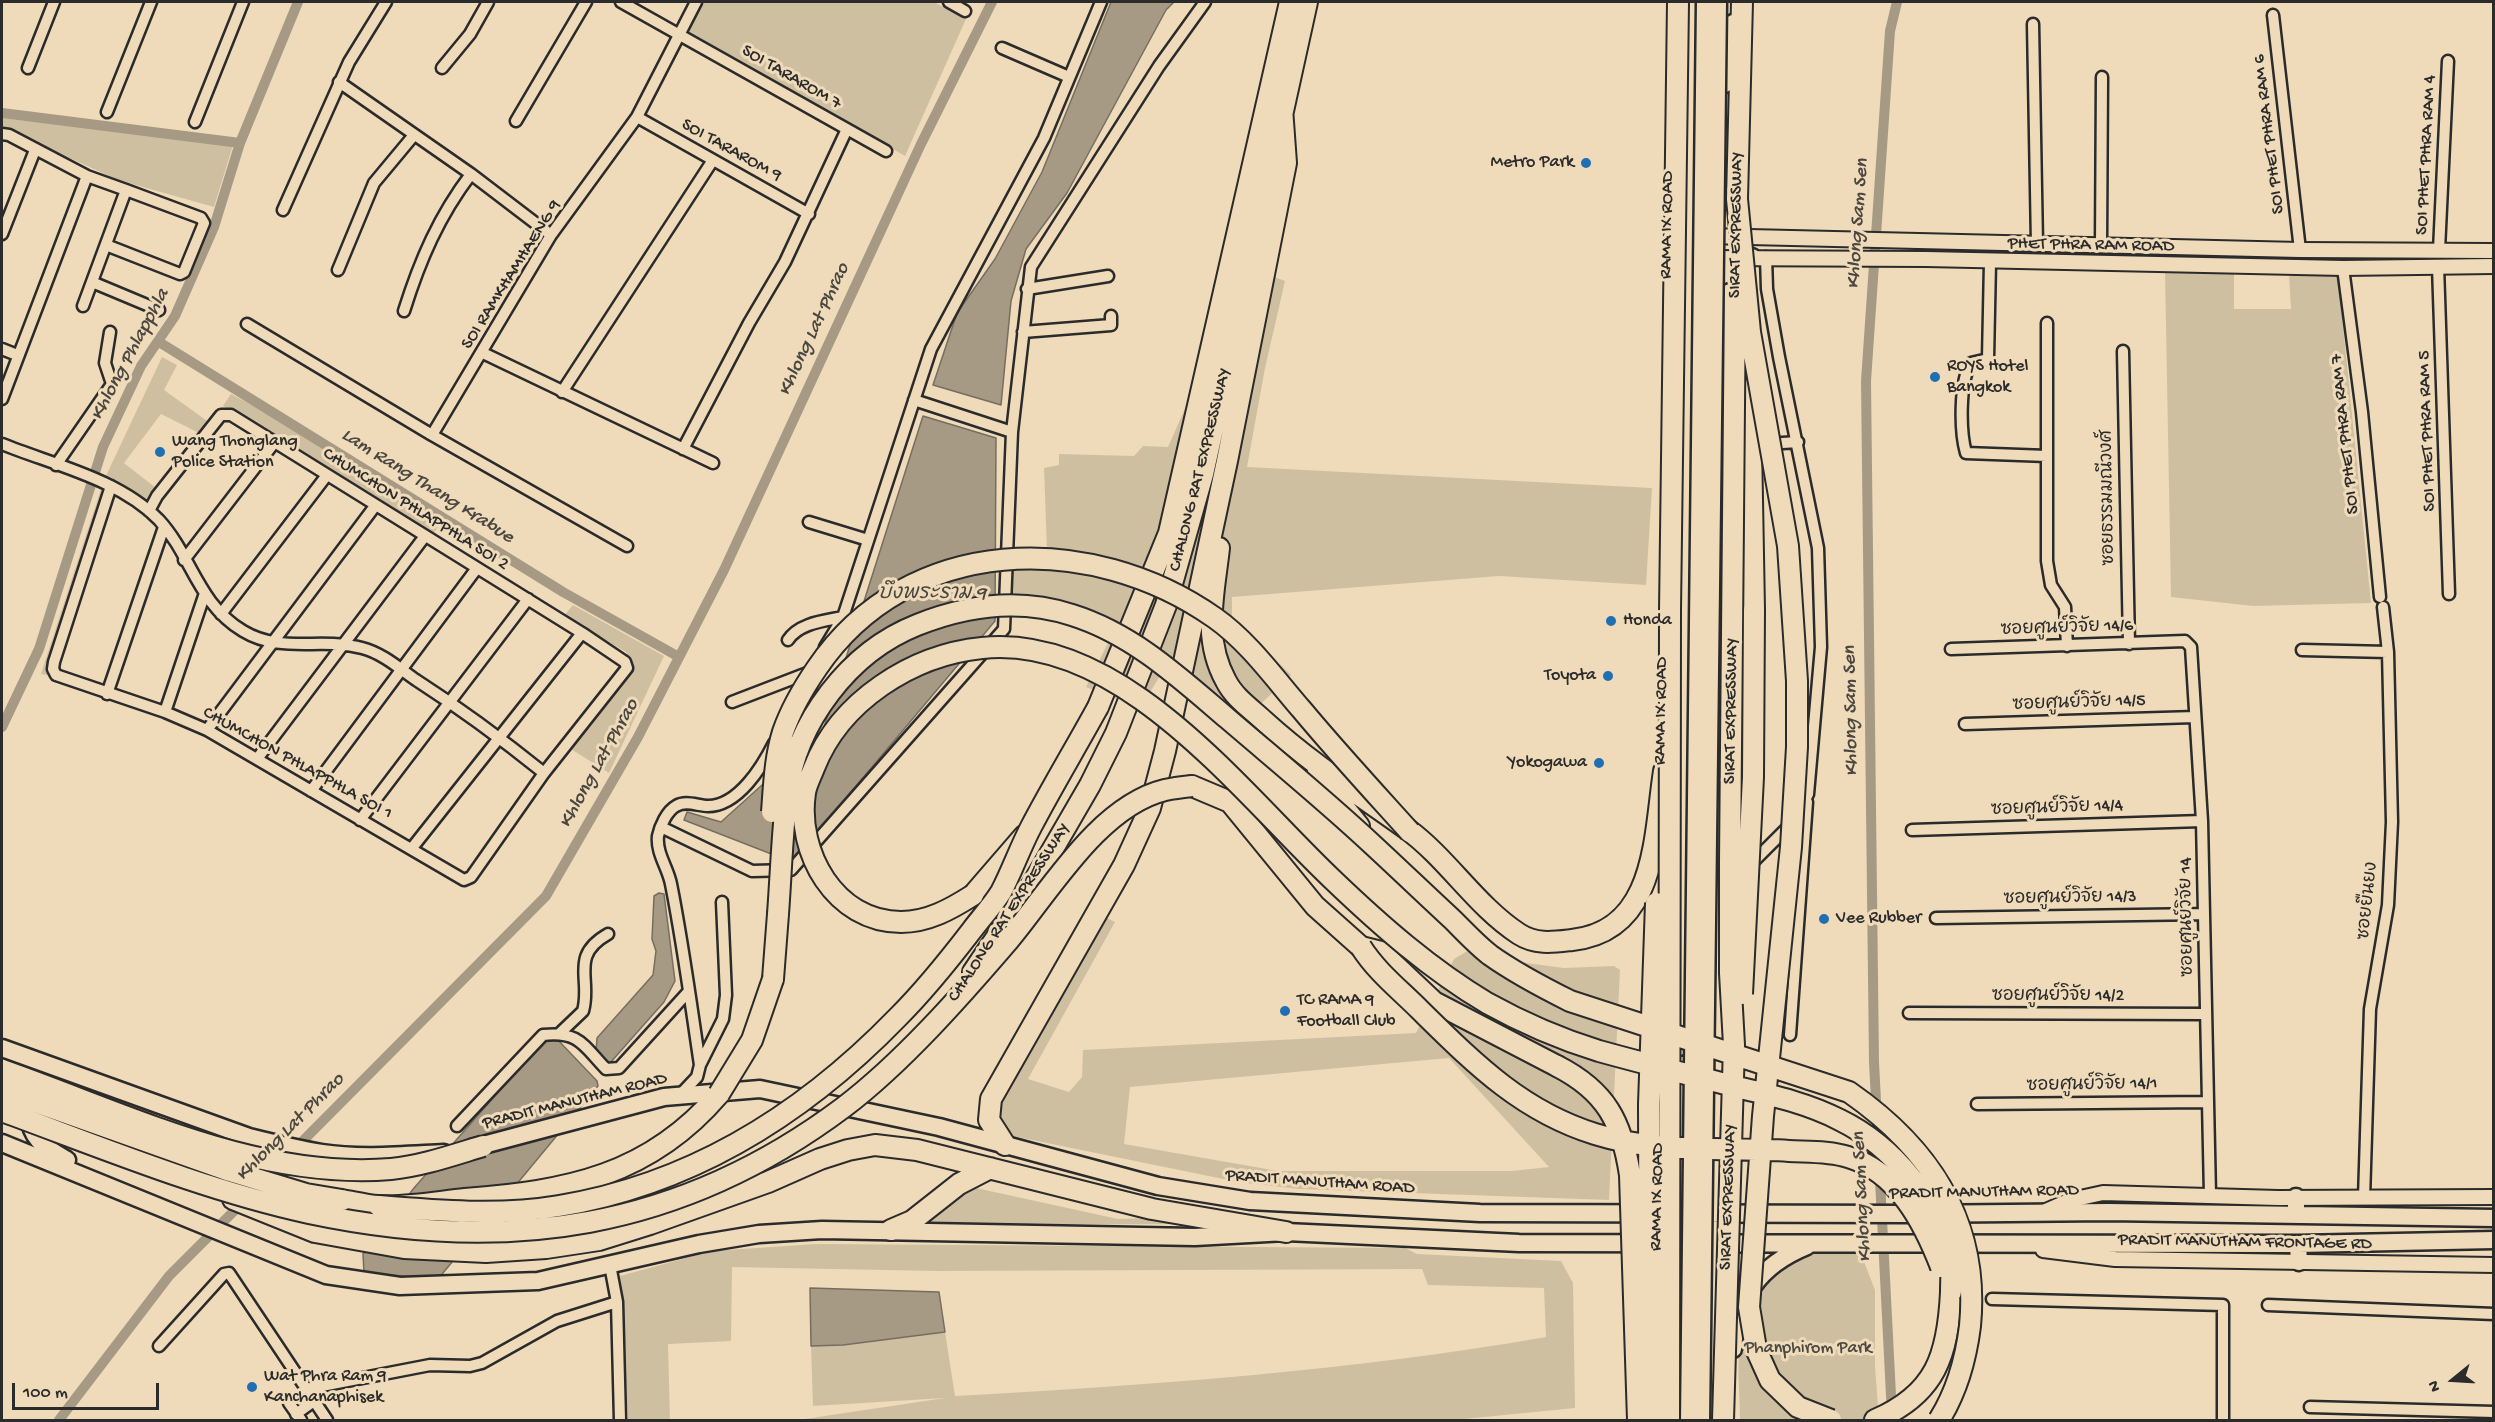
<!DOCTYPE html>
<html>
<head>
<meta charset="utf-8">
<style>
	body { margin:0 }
	#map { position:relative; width:2495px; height:1422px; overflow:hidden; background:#efdbb9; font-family:"Gochi Hand",sans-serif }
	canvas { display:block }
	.frame { position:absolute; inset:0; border:3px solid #2b2b2b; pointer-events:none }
	.north { position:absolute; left:2423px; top:1350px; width:60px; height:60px; -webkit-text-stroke:4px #efdbb9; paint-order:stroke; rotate:252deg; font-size:16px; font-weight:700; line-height:24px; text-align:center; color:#2b2b2b }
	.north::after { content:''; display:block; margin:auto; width:21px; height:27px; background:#2b2b2b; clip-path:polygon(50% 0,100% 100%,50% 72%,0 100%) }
	.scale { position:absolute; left:12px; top:1383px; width:147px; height:27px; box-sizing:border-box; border:3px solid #2b2b2b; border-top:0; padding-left:8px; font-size:18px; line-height:21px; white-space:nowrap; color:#2b2b2b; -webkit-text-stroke:4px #efdbb9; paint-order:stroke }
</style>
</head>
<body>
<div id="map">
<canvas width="2495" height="1422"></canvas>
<div class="frame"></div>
<div class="north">N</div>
<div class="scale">100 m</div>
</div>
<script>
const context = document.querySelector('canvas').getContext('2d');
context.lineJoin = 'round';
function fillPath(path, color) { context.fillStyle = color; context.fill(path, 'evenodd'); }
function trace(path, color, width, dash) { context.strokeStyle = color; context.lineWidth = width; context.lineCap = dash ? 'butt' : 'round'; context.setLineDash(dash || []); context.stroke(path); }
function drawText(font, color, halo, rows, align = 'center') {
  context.font = font + ' "Gochi Hand","Playpen Sans Thai",sans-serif'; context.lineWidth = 6; context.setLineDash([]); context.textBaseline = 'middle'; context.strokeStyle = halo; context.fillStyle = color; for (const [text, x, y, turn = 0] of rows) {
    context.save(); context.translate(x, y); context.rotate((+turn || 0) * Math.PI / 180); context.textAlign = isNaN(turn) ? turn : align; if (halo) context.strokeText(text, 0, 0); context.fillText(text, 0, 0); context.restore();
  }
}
const green = new Path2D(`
	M703,2H934L966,19L905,156L689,32Z
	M2,118L233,145L214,207L118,180L28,139L2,134Z
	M1220,256L1285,281L1265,368L1247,467L1652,488L1646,585L1499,576L1232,597V617L1291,675L1242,722L1170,660L1140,708L1086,687L1115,629L1010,600L1011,550L1047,551L1044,468L1059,465V454L1134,456L1143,446L1168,447L1187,404Z
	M2165,271L2234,273V309H2291L2289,275L2338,276L2371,603L2253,606L2171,597Z
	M162,357L177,365L164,390L210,423L203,435L161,414L124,463L156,488L146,502L104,480Z
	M231,394L292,426L441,522L432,536L223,406Z
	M102,486L109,488L53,661L51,676L41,674Z
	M573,605L664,656L609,773L571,749L629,671L632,662L626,652L564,616Z
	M1103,916L1115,922L1028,1079L1069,1092L1082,1077L1083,1050L1416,1033L1454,959L1481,943L1519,962L1564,968L1614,966L1620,970L1609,1200L1299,1189L1238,1182L1008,1135L999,1124L997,1097ZM1449,1058L1549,1167L1512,1171H1278L1124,1144L1130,1087Z
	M976,1188L1118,1219L1150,1218L1187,1224L921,1225L960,1189Z
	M816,1244L1405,1248L1417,1254L1561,1261L1573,1283L1575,1408L1454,1420H798L945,1398L813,1406L811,1346L843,1345L945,1332L955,1396C1152,1385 1351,1371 1546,1337L1544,1288L1428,1285L1422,1269L936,1271L732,1267L731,1341L668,1344L670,1420H628L620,1276L712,1251Z
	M1813,1254H1861L1875,1290V1366L1879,1420H1740C1740,1395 1736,1361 1741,1336C1749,1295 1772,1265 1813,1254Z`);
const water = new Path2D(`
	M1111,2H1174L1166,10L1067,193L1026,249L1011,301L1001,405L933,385L957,313L995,259L1042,172Z
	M923,416L996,438L995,621L792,862L684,820L687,812L721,822L823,730Z
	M659,893L664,894L675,981L664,1002L610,1063L596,1052L597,1038L653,975L656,951L652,939L654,896Z
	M556,1038L597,1081L598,1086L438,1279L364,1273L363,1254L414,1188L545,1039Z
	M810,1288L939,1292L945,1332L843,1345L811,1346Z`);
const canal = new Path2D(`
	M2,113L240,143
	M159,342L563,592L679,657
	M2,727L39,649L103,447L141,366L175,316L214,227L240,143L298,2
	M261,1183L546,896L638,737L724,570L921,144L992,2
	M1892,1415L1874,1062L1866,381L1890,31L1897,2
	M59,1420L169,1276L244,1201`);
const minor = new Path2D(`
	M621,2L886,151
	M949,2L965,11
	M2273,15L2300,250
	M2033,24L2037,244
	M1002,48L1069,77
	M28,68L54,2
	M442,68L470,34L488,2
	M339,82L471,174L551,235
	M107,112L151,2
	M637,117L809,214
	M516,121L586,2
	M195,122L243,2
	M2,134L9,135L87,176L126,190L83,306
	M283,210L349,62L386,2
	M2,234L35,150
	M106,245L180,274L184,272L204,223L201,218L126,190
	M2101,245L2102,77
	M2439,250L2448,61
	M1990,262L1988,359L1971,363C1959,382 1960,432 1966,453L2047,456
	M2438,266L2449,594
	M2343,268L2362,412L2380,597
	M338,270L374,183L414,135
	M92,282L159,310
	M1027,289L1108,276
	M404,311C420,260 439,216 471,174
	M2047,323V561L2051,585L2065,607L2067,646
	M247,324L432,435
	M1023,332L1111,325V316
	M2,349L17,355
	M2123,351L2129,644
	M483,353L713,463
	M562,392L713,160
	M2,399L87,176
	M914,400L1012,432
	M2,444C54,465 119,479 159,520C192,556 197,603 243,631C281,654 321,637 362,648C382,653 399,668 416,680C461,709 503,740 544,773
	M1767,444L1798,442
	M683,449L749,323L785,262L847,129
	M56,465L112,384L105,363L110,332
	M111,486L54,662L53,669L56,675L165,712L207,730L464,880L471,877L544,773L627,668L625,662L582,633L231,415H221L157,496L149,511
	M809,522L868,540
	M627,546L432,435L551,235L637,117L696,2
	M184,560L274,443
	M221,614L327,475
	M788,640C799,623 824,621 843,617
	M825,647L843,617L931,349L1044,138L1101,2
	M1951,649L2185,641L2191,647L2202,821L2210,1195
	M2302,650L2388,652
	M107,694L164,527
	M732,702L810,672
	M165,712L204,596
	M1965,724L2195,717
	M207,730L375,506
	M257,759L425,536
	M311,791L477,568
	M360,820L528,599
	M661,827L752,871L791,870L1004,629L1012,432L1031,267L1159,66L1205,2
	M1912,830L2202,821
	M412,848L582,633
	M1750,865L1795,820L1808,794L1821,647L1818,548L1779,357L1767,289L1766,257
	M1936,918L2204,914
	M1909,1013L2206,1014
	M560,1033L583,1011C592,979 569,956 608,934
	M1790,1035L1807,802
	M700,1065L723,1019L726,995L722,902
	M680,1095L697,1077L700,1065C691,1005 683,944 671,884C668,868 656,853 658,836C660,826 667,811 676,806C686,800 698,806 708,806C738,806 762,767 774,743
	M1977,1104L2208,1102
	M457,1126L543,1035C579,1031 583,1045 606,1069L619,1068L689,991
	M2364,1198L2370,1009L2388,905L2392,822L2388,652L2383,607
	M610,1265L617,1302L620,1420
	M1992,1299L2223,1305V1420
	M2268,1305L2494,1314
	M159,1346L224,1274L229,1273L327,1420
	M306,1389L430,1365L470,1366L482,1363L557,1321L617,1302
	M289,1403L301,1420
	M2310,1407L2494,1412
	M296,1414L314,1401`);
const tertiary = new Path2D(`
	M1707,236L2300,250L2494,251
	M1704,258L1926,259L2343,268L2494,266
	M2046,1211L2071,1200L2103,1193L2278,1198L2494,1197
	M2043,1250L2115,1259L2494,1265`);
const primary = new Path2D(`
	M1725,84L1733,23
	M1723,275L1752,257
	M1679,1047L1691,2
	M2,1048L249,1137C273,1143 297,1149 322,1153C361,1159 404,1155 444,1153
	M30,1111C27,1138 46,1148 67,1160
	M2,1143L326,1275L400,1286L538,1281L699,1244L759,1234L822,1230L1195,1237L1286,1232L1519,1243L2298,1244L2494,1240
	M472,1148L664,1097L760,1089L939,1127L1158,1186L1250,1201L1480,1213L1909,1214L2109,1212L2494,1218
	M2296,1197V1215
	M2298,1244L2299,1262
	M1733,1349C1737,1298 1758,1266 1807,1246
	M1712,1420L1716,800`);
const motorway = new Path2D(`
	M1737,199L1742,2
	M1722,303L1731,338
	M1739,369L1751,444L1754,610
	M1219,548C1214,594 1202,638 1226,681C1234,697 1250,708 1263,720C1308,761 1358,794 1407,829C1448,859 1476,906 1519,934C1536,945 1554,942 1572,940C1657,931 1654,836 1664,771
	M1098,707L1169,533L1290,2
	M1317,774L1359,826
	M1192,786L1230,802L1315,906L1361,947L1381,952L1434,1002L1557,1066
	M973,895L1024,836
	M973,972L1032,885L1090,785L1116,733L1166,605L1203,474L1307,2
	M773,979L778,914
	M1005,1145L989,1120L991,1099L1124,865L1150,808L1165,751L1227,461L1286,163L1282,108
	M233,1199L315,1232L404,1248L486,1252L546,1248L599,1240L650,1224L768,1182L820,1159L848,1150L875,1145L917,1150L1152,1209L1286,1232
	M342,1200C354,1202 366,1205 378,1206C407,1208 437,1202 465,1199C567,1191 649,1176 719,1094
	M891,1230L912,1221L959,1184L990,1168
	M1875,1420C1936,1394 1948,1355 1951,1292`);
const primaryBridge = new Path2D(`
	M1689,1420L1705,2
	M1701,1420L1718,2`);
const motorwayBridge = new Path2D(`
	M1737,199L1750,332L1788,546L1797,681V747L1791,847L1763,1116L1749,1307L1756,1349L1770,1380L1798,1407L1831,1420
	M772,812C774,786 775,757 783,732C791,709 804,687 817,668C908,534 1090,530 1215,618C1249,642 1275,679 1302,710C1337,752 1374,792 1410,832
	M973,895C951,909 928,922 901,922C835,922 796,852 805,793C806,785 811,776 814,768C840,701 912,655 982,648C1122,633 1241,793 1332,879C1380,925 1430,969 1487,1003C1523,1023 1560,1039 1599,1051C1646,1064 1694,1076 1741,1088C1775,1096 1809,1104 1840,1120C1891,1145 1940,1201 1951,1258C1952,1269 1951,1281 1951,1292
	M778,914C781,874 782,834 787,794C796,722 849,652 917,625C967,605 1020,598 1072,615C1133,634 1180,678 1228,719C1277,761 1327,802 1374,846C1401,871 1427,896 1453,920C1465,932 1477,945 1490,955C1515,973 1542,987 1570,1001L1849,1092C1931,1149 1980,1223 1970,1326C1966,1358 1956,1393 1939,1420
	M1361,947C1377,972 1399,989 1420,1010C1474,1063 1521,1111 1595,1134C1658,1154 1724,1147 1789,1151C1808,1152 1830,1151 1848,1157C1898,1172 1924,1223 1941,1267
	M1742,994L1753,777L1754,610
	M1557,1066C1606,1091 1622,1122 1630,1175L1638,1420
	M2,1070C125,1113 256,1180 391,1169C422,1166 453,1155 483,1146
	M2,1090L230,1171L306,1194L342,1200
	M719,1094L752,1040L773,979
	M2,1111C103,1148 204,1190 309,1213C507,1255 680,1230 844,1107C902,1063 961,996 1009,940C1050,891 1099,806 1165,790C1174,788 1183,787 1192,786
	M379,1206C439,1211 500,1216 559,1206C693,1184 805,1113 898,1017C925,990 949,960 972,930C981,918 993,905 1001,892C1012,871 1020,848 1031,827C1052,787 1076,747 1098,707
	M1650,1420L1649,1104L1656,903
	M1669,1420L1670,610L1678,2
	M1723,1420L1734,1045L1730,973V860L1735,292`);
const markers = [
	[1586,163,6,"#1f6fb2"],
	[1935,377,6,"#1f6fb2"],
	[160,452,6,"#1f6fb2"],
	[1611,621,6,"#1f6fb2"],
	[1608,676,6,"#1f6fb2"],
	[1599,763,6,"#1f6fb2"],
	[1824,919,6,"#1f6fb2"],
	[1285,1011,6,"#1f6fb2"],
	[252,1387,6,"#1f6fb2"]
];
const streetNames = [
	["SOI TARAROM 7",791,78,30],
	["SOI PHET PHRA RAM 6",2270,134,-97],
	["SOI TARAROM 9",731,151,29],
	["SOI PHET PHRA RAM 4",2427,155,-87],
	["RAMA IX ROAD",1668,225,-89],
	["SIRAT EXPRESSWAY",1737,225,-89],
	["PHET PHRA RAM ROAD",2091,246,1],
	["SOI RAMKHAMHAENG 9",512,275,-58],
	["SOI PHET PHRA RAM 5",2428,431,-92],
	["SOI PHET PHRA RAM 7",2346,434,-96],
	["CHALONG RAT EXPRESSWAY",1201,470,-76],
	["ซอยธรรมมณีวงศ์",2109,498,-91],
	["CHUMCHON PHLAPPHLA SOI 2",415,510,32],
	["ซอยศูนย์วิจัย 14/6",2067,629,-2],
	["ซอยศูนย์วิจัย 14/5",2079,704,-2],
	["RAMA IX ROAD",1662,711,-89],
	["SIRAT EXPRESSWAY",1732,711,-89],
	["CHUMCHON PHLAPPHLA SOI 1",297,764,29],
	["ซอยศูนย์วิจัย 14/4",2057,809,-2],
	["ซอยศูนย์วิจัย 14/3",2070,899,-1],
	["ซอยยืนยง",2369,901,-84],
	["CHALONG RAT EXPRESSWAY",1010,913,-57],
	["ซอยศูนย์วิจัย 14",2188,917,-91],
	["ซอยศูนย์วิจัย 14/2",2058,997],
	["ซอยศูนย์วิจัย 14/1",2092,1086,-1],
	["PRADIT MANUTHAM ROAD",575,1102,-14],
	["PRADIT MANUTHAM ROAD",1320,1183,4],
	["PRADIT MANUTHAM ROAD",1984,1193,-1],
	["RAMA IX ROAD",1658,1197,-89],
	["SIRAT EXPRESSWAY",1729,1197,-88],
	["PRADIT MANUTHAM FRONTAGE RD",2245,1243,1]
];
const poiNames = [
	["Metro Park",1574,163,"right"],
	["ROYS Hotel",1947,367],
	["Bangkok",1947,388],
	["Wang Thonglang",172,442],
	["Police Station",172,463],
	["Honda",1623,621],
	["Toyota",1596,676,"right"],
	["Yokogawa",1587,763,"right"],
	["Vee Rubber",1836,919],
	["TC RAMA 9",1297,1001],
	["Football Club",1297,1022],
	["Wat Phra Ram 9",264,1377],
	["Kanchanaphisek",264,1398]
];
const parkNames = [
	["Phanphirom Park",1808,1349]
];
const waterNames = [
	["Khlong Sam Sen",1859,224,-86],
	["Khlong Lat Phrao",815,330,-65],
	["Khlong Phlapphla",131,355,-62],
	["Lam Rang Thang Krabue",427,487,32],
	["บึงพระราม 9",932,595],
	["Khlong Sam Sen",1852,711,-91],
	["Khlong Lat Phrao",600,764,-61],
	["Khlong Lat Phrao",291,1128,-45],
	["Khlong Sam Sen",1863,1197,-93]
];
fillPath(green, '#cfbfa1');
fillPath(water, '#a79a84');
trace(water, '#756e60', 1.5);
trace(canal, '#a79a84', 10);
trace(minor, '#2b2b2b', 15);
trace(tertiary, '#2b2b2b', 18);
trace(primary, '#2b2b2b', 21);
trace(motorway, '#2b2b2b', 24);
trace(minor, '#efdbb9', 10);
trace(tertiary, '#efdbb9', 14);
trace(primary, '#efdbb9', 16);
trace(motorway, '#efdbb9', 20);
trace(primaryBridge, '#2b2b2b', 21, []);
trace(motorwayBridge, '#2b2b2b', 24, []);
trace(primaryBridge, '#efdbb9', 16);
trace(motorwayBridge, '#efdbb9', 20);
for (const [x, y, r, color] of markers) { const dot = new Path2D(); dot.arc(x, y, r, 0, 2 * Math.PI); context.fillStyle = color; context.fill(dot); trace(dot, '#efdbb9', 2); }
drawText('18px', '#2b2b2b', '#efdbb9', streetNames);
drawText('18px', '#2b2b2b', '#efdbb9', poiNames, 'left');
drawText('18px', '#4c4943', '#efdbb9', parkNames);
drawText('italic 20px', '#4a4741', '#efdbb9', waterNames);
</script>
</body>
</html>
